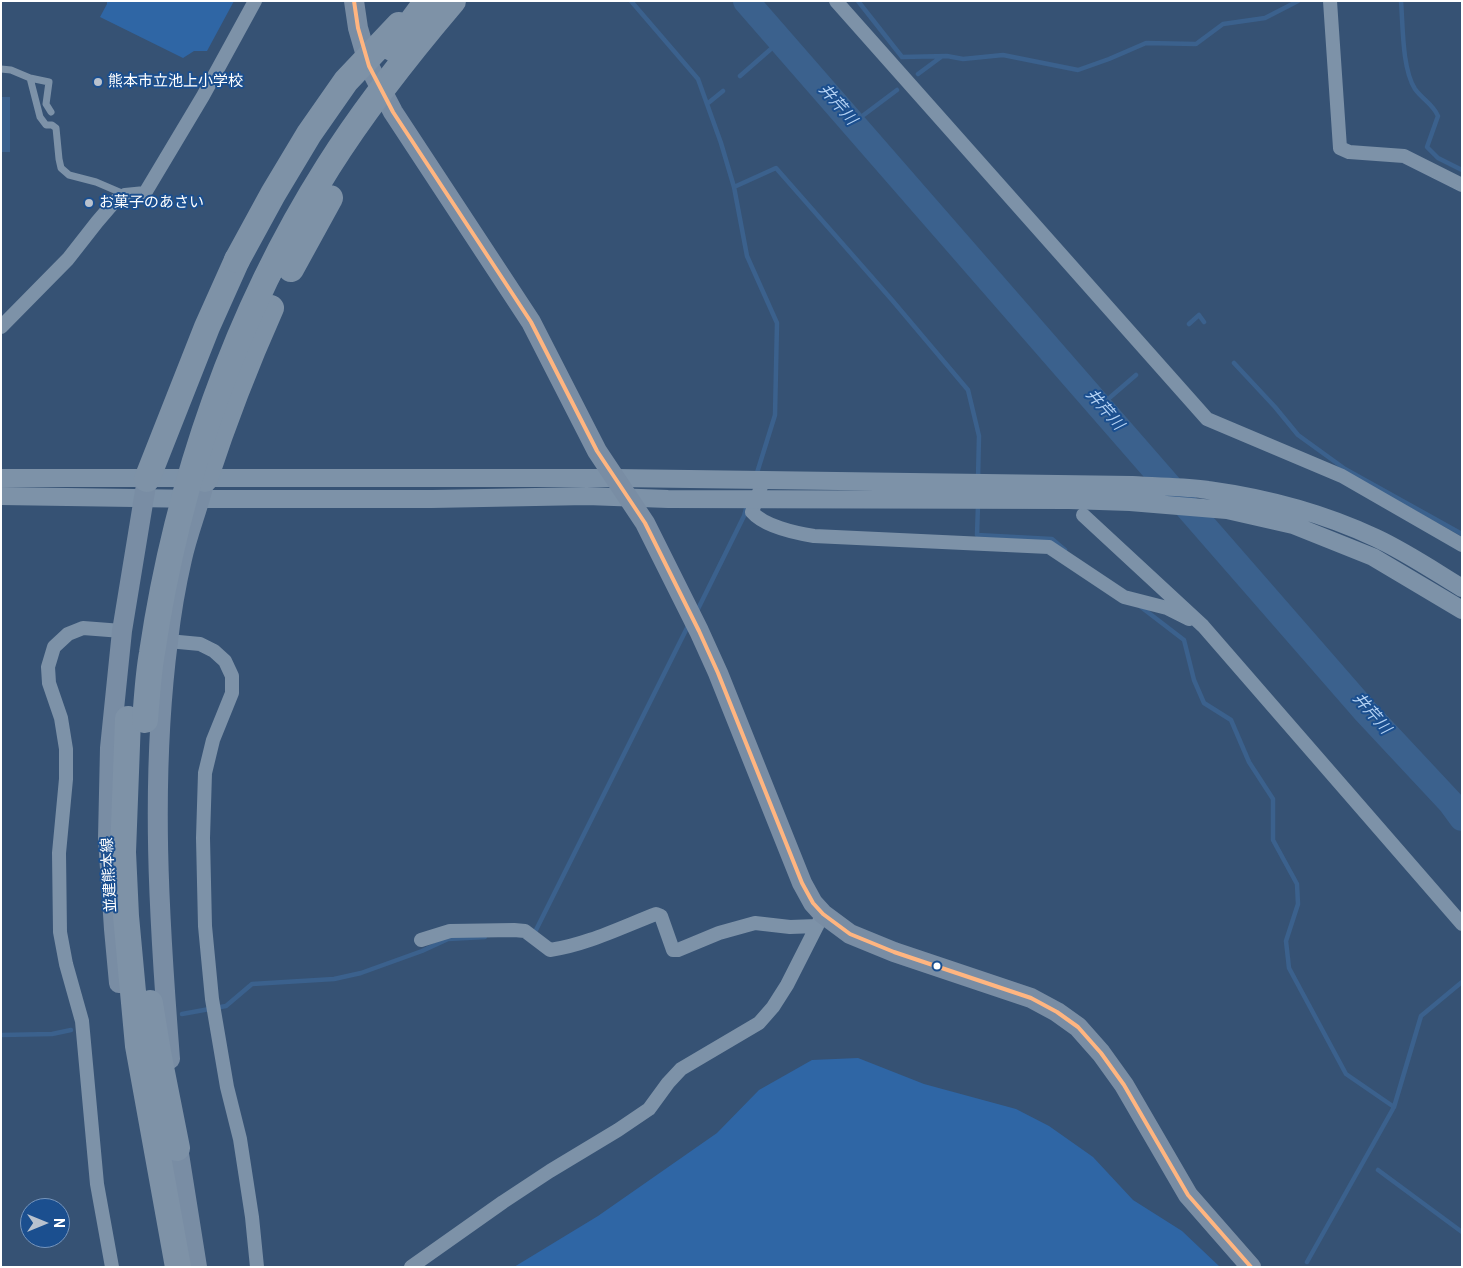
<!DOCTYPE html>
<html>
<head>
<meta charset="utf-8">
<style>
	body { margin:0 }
	#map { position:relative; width:1463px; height:1268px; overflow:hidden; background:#365274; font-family:Roboto,sans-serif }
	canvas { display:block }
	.frame { position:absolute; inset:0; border:2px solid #fff; pointer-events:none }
	.north { position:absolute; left:20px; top:1198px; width:50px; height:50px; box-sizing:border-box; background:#1b4f8f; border:1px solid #7695bc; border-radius:50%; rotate:90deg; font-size:14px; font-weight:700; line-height:20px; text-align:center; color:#fff }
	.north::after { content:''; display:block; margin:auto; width:18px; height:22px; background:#b9c2ce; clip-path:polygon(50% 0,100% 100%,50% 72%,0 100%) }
</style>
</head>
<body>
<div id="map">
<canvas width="1463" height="1268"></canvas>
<div class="frame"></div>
<div class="north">N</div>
</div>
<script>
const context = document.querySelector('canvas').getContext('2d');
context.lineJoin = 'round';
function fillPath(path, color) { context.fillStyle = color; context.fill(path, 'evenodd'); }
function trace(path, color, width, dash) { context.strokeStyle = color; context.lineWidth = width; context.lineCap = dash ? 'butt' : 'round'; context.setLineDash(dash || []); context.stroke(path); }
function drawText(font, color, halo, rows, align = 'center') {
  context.font = font + ' Roboto,"Noto Sans JP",sans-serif'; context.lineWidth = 4; context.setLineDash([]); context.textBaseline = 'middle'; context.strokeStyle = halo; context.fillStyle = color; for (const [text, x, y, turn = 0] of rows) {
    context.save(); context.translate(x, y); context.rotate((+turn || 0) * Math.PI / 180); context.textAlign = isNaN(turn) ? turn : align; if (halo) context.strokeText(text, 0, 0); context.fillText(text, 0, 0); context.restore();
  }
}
const green = new Path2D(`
	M107,1H234L207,51H194L183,58L100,17L107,4Z
	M858,1058L924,1084L1016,1109L1049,1126L1093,1157L1133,1200L1182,1231L1220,1267H514L598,1216L717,1133L759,1090L812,1060Z`);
const water = new Path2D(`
	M1,97H10V152H1Z`);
const stream = new Path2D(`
	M631,1L698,79L721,143L734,187L747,256L777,323L775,415L756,476
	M858,1L902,57L947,56L963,59L1003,55L1078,70L1109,59L1146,43L1196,44L1223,24L1265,18L1298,1
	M1401,1C1403,26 1402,69 1415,89C1422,99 1433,104 1438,116L1427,147L1438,158L1462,170
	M918,74L941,57
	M740,76L780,41
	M707,104L723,91
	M853,123L897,90
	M734,187L776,168L892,300L968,390L979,436L978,479
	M1189,324L1199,315L1204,322
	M1234,363L1275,407L1298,435L1345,469L1462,534
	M1100,406L1136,375
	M978,505L977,535L1052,539L1065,550
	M1141,607L1184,640L1194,680L1204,703L1231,720L1249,762L1273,799V840L1297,884L1298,904L1286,941L1289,968L1346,1074L1394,1107L1307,1262
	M696,613L744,516L747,505
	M534,934L689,624
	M182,1014L226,1006L252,984L334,979L361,973L422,951L448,939L485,937
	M1,1035L52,1034L71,1030
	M1394,1107L1421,1016L1462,982
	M1378,1170L1462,1232`);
const river = new Path2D(`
	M746,1L1366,712L1451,803L1462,818`);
const service = new Path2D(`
	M1,69L11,70L30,78L40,117L46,125H52L56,128L59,159L61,168L69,175L96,182L124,194
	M30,78L49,82L46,104L51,112`);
const minor = new Path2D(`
	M836,1L1207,419L1342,476L1462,545
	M1330,1L1340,148L1349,152L1404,156L1462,185
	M1,327L68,259L97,222L115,201L125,195L145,193L203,96L255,1
	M763,481L752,512C764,526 795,533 814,536L1049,547L1124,597L1167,608L1189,619
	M1083,515L1203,626L1462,924
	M168,641L200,644L214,651L225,661L232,676V693L213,740L205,773L203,838L205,926L212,999L227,1087L240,1139L252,1217L257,1267
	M421,940L450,931L514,930L525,931L550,950C586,945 622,927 656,914L661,916L673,950H678L719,933L755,923L790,927L817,926
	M112,1267L97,1184L82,1021L66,964L60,932L59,853L66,779V749L61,718L49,683L48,667L54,647L68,634L83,628L122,631
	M411,1267L503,1202L550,1171L618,1130L649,1109L668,1083L681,1069L759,1023L773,1007L787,985L823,914`);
const tertiary = new Path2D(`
	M1,478H616L1132,485C1157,487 1184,486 1208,490C1266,498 1323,513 1376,538C1406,552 1434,571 1462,588
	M1,496L200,499H432L587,496L668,499L1069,500L1130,502L1227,510L1293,525L1373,557L1462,610`);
const secondary = new Path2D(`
	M354,1L358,28L369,66L393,112L531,322L597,451L645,523L699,631L718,673L802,883L813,903L823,914L850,934L894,952L1031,998L1057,1012L1078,1027L1101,1053L1124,1085L1188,1195L1251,1267
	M119,983L114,929L108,838L110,748L122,631L147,479
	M170,1059C159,920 150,780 168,641C171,614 176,585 182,559C188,532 199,506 205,479
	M176,1135L197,1267`);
const motorway = new Path2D(`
	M147,479L207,327L237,260
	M205,479C224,421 246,364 271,308
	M128,719L123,852L126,916L138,1046L178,1267
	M150,1003L158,1052L177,1148`);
const motorwayBridge = new Path2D(`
	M392,48L427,1
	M237,260L273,194L309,134L346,81L399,25
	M291,269L330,198
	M145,720C147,698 148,675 152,653C177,483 236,312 328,167C365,108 408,54 453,1`);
const bus1 = new Path2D(`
	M354,1L358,28L369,66L393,112L531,322L597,451L645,523L699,631L718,673L802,883L813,903L823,914L850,934L894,952L1031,998L1057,1012L1078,1027L1101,1053L1124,1085L1188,1195L1251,1267`);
const markers = [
	[98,82,5,"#b9c2ce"],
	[89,203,5,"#b9c2ce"],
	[937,966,4.5,"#fff"]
];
const poiNames = [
	["熊本市立池上小学校",108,82],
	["お菓子のあさい",99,203]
];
const streetNames = [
	["並建熊本線",110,875,-93]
];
const waterNames = [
	["井芹川",837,105,49],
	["井芹川",1104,410,49],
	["井芹川",1371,714,49]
];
fillPath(green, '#2f66a5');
fillPath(water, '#3b618d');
trace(stream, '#3b618d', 4.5);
trace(river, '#3b618d', 26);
trace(service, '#7d92a8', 7);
trace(minor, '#7d92a8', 14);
trace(tertiary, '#7d92a8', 18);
trace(secondary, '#798da4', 20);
trace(motorway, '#7e92a7', 26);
trace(motorwayBridge, '#7e92a7', 26);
trace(bus1, '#ffb580', 4);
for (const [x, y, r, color] of markers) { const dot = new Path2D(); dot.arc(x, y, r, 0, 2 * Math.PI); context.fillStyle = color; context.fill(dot); trace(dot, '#1b4f8f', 2); }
drawText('15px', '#fff', '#1b4f8f', poiNames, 'left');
drawText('15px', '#fff', '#1b4f8f', streetNames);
drawText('italic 16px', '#b5d3f5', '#1b4f8f', waterNames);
</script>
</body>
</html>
